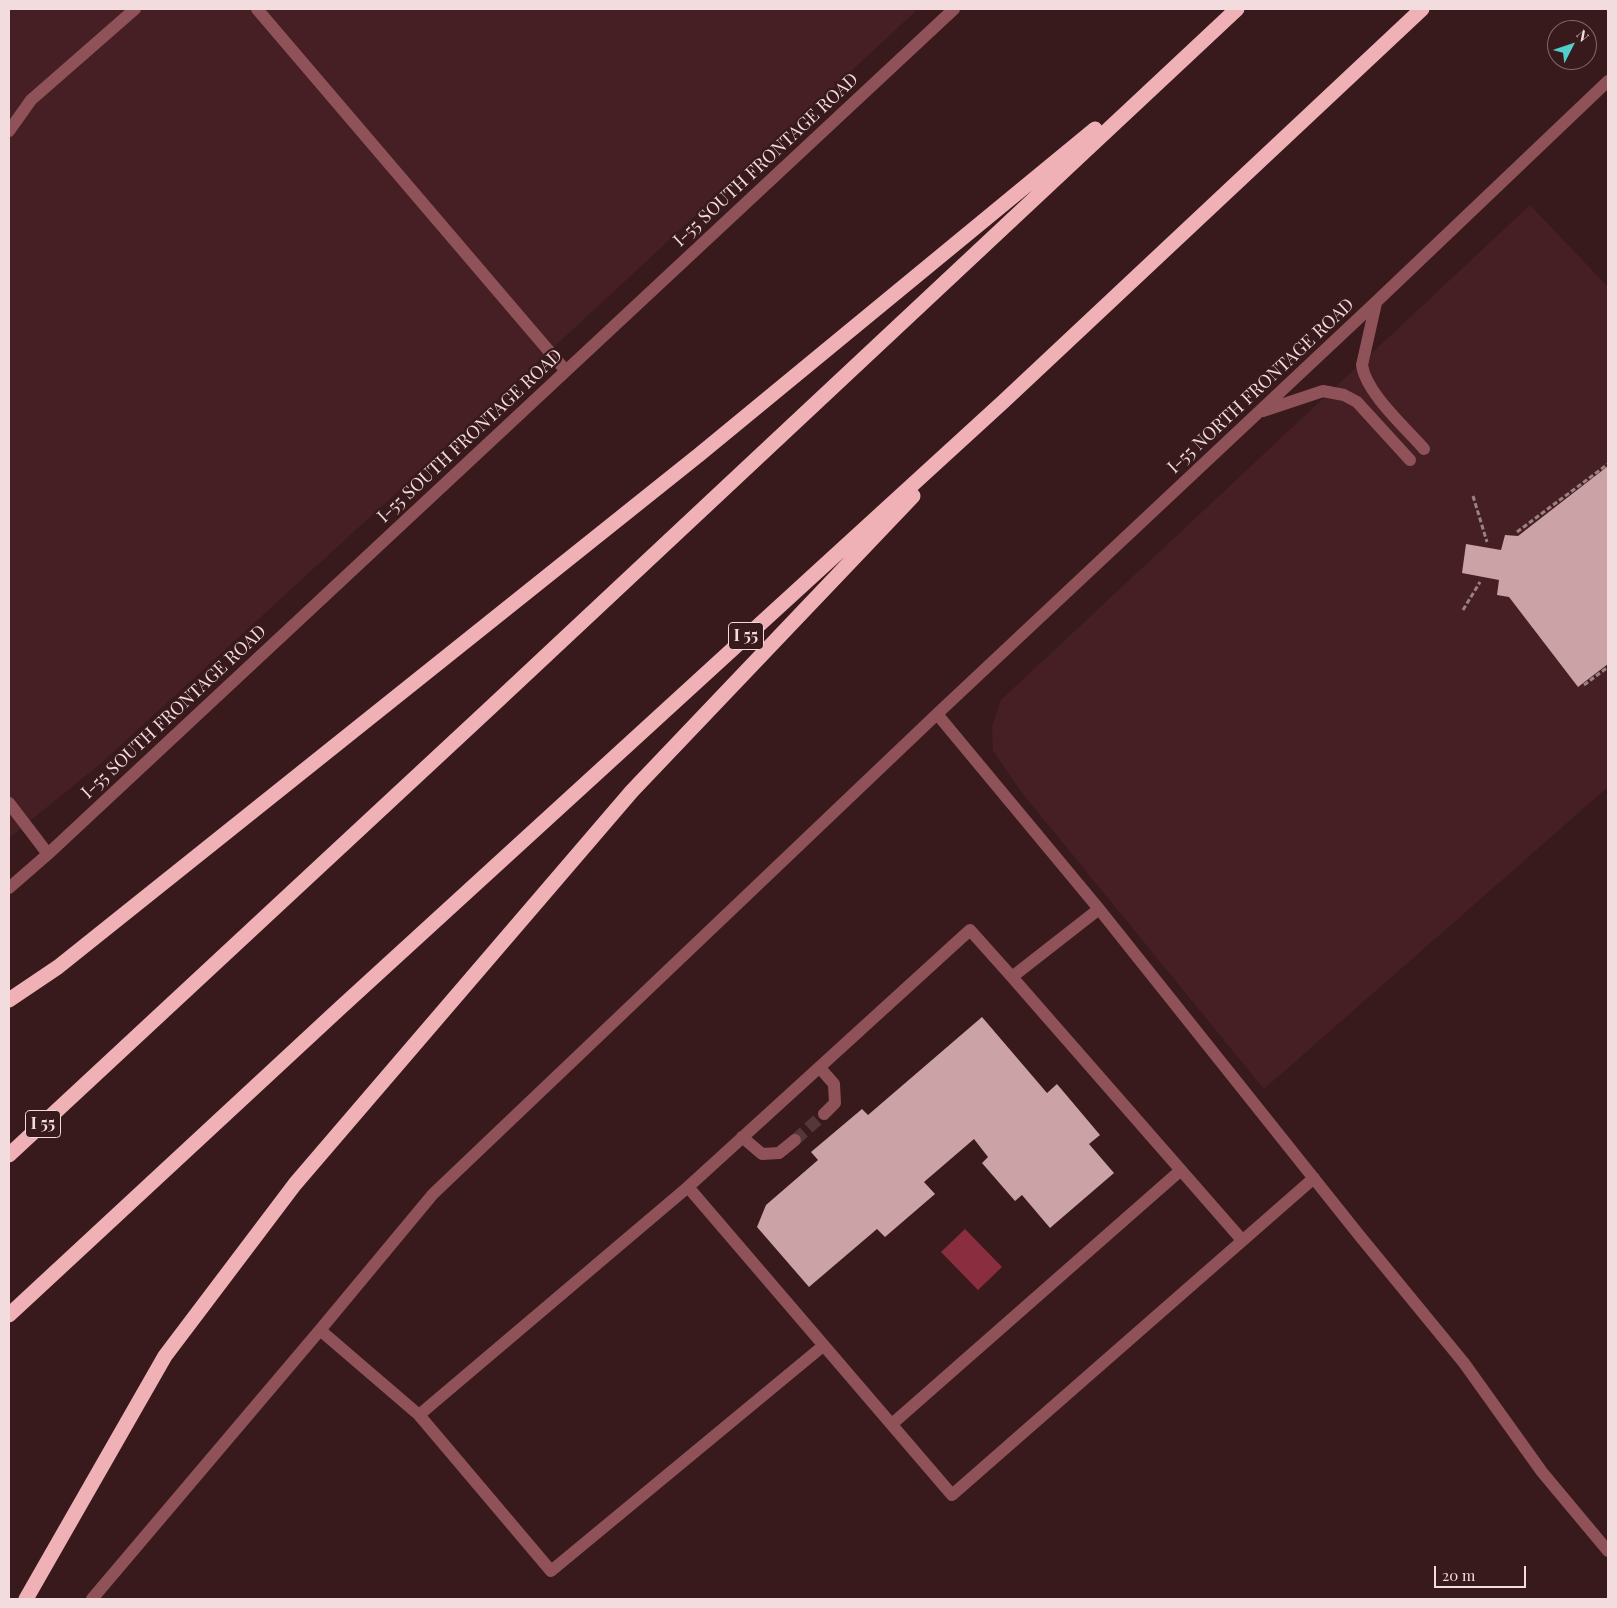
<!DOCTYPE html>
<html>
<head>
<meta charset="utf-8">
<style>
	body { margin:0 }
	#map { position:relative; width:1617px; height:1608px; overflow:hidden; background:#381a1d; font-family:"Playfair Display",serif }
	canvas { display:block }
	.frame { position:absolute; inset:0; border:10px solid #f2dcdd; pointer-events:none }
	.north { position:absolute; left:1547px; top:20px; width:50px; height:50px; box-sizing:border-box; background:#381a1d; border:1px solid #82686a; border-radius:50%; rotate:49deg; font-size:14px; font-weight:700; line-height:20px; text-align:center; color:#f2dcdd }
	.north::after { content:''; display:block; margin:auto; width:18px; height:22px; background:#53cdcb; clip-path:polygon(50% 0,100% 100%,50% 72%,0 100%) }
	.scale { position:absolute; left:1434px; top:1566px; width:92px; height:22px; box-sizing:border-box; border:2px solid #f2dcdd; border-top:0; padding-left:6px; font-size:15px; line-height:18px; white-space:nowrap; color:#f2dcdd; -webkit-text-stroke:4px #381a1d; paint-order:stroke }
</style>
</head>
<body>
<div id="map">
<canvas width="1617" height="1608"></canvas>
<div class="frame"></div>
<div class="north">N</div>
<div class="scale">20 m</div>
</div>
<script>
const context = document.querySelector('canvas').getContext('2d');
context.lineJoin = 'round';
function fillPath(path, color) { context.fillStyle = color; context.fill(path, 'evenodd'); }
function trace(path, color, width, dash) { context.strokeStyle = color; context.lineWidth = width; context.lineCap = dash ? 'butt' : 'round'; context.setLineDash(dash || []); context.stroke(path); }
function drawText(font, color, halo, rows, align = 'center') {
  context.font = font + ' "Playfair Display",serif'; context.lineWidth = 5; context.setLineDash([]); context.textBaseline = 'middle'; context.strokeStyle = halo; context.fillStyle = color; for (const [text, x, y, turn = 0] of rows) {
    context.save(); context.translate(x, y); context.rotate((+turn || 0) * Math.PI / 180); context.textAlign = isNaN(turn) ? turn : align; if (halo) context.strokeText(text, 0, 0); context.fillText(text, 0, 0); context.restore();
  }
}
const built = new Path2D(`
	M9,9H918L429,463L99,765L9,838Z
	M1530,205L1608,287V787L1264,1089L1023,794L993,751L992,727L1001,700Z`);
const water = new Path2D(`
	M965,1229L1002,1267L978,1290L941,1252Z`);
const building = new Path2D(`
	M1608,466V664L1578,687L1509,597L1497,595L1499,580L1462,573L1466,544L1501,550L1505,535L1518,536Z
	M982,1017L1047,1093L1057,1084L1100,1135L1089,1144L1114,1173L1050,1228L1022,1195L1015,1201L982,1163L988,1157L974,1139L924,1182L935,1194L885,1237L877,1229L809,1287L757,1227L766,1205L818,1160L811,1152L862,1109L868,1115Z`);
const minorTunnel = new Path2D(`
	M795,1140L824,1114`);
const path = new Path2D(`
	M1473,496L1487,542
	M1517,532L1608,464
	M1463,610L1480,582
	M1584,685L1608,667`);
const minor = new Path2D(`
	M257,9L566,371
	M9,131L31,100L135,9
	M1376,303L1362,365C1366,393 1405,427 1424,449
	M1263,411L1323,391L1344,395L1357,402L1410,460
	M937,714L1099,909L1359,1235L1464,1363L1542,1472L1608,1551
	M9,803L48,854
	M9,888L48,854L954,9
	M1099,909L1012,977L970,930L688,1187L952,1495L1314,1178
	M1012,977L1242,1240
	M820,1068L834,1084L835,1103L824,1114
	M742,1137L762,1154L779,1153L795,1140
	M688,1187L419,1415L551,1571L823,1346
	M320,1330L419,1415
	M892,1424L1181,1170
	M92,1599L320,1330L433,1194L937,714L1376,302L1608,81`);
const highway = new Path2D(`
	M9,1000L58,967L700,454L1095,129
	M9,1155L490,708L1237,9
	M9,1315L339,1009L1004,401L1422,9
	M26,1599L165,1356L295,1184L632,791L913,496`);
const shields = [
	[746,636,35],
	[43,1124,35]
];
const shieldNames = [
	["I 55",746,636],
	["I 55",43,1124]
];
const streetNames = [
	["I-55 SOUTH FRONTAGE ROAD",766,160,-43],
	["I-55 NORTH FRONTAGE ROAD",1261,386,-43],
	["I-55 SOUTH FRONTAGE ROAD",470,436,-43],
	["I-55 SOUTH FRONTAGE ROAD",174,712,-43]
];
fillPath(built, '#451f23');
fillPath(water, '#8a2e3f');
fillPath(building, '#cba2a5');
trace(minorTunnel, '#54373a', 12, [12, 6]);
trace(path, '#9b8183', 3, [5, 2.5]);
trace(minor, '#905259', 12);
trace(highway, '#f0b1b6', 15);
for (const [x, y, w] of shields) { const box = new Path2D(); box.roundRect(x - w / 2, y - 13.5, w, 27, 4); context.fillStyle = '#381a1d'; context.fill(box); trace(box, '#f2dcdd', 1); }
drawText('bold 16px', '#f2dcdd', null, shieldNames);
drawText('18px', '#f2dcdd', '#381a1d', streetNames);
</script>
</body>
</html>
